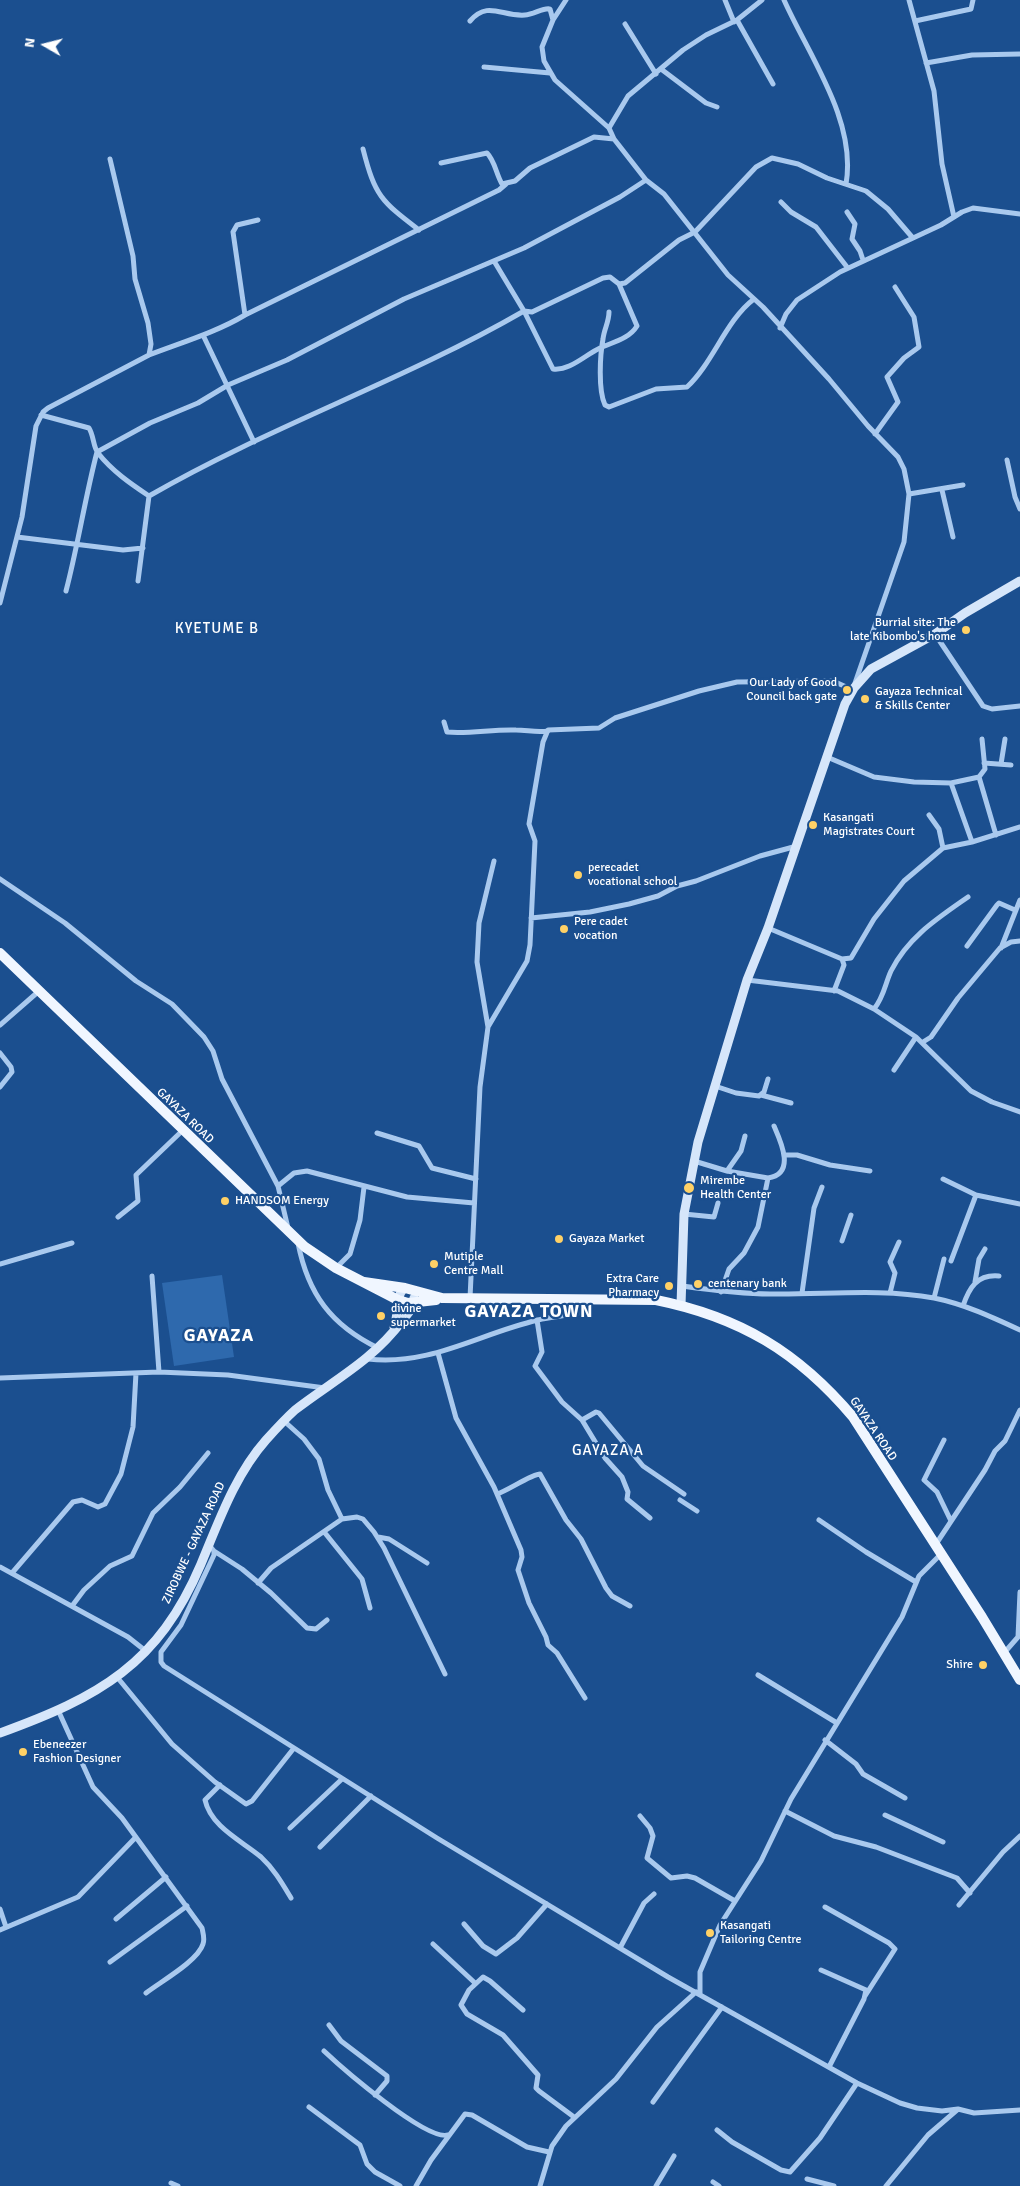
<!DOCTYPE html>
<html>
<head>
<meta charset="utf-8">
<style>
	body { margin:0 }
	#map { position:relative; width:1020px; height:2186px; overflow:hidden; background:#1b4f8f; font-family:Signika,sans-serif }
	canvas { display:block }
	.north { position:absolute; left:20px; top:20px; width:50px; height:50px; -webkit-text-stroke:4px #1b4f8f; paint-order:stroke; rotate:278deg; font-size:14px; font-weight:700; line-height:20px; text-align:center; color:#fff }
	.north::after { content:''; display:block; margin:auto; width:18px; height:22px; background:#fff; clip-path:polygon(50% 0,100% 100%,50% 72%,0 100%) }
</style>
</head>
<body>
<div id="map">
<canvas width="1020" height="2186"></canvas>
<div class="north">N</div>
</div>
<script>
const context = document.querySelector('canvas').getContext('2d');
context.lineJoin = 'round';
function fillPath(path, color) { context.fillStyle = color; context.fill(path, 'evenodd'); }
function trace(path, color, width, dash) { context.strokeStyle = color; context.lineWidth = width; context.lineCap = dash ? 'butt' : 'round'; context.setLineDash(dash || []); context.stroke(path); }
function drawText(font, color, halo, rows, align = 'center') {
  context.font = font + ' Signika,sans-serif'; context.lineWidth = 4.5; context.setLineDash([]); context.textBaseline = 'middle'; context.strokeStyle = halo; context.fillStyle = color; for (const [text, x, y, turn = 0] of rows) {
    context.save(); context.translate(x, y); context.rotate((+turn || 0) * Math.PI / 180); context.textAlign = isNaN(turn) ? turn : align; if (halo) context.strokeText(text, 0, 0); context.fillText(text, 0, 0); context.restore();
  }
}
const green = new Path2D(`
	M222,1275L234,1357L174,1366L162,1283Z`);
const street = new Path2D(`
	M566,0L553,20L542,47L544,61L555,80L609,128L614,139L646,180L664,194L728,275L763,307L829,379L868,426L898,457L904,469L909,494L904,542L855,683
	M725,0L734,22
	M784,0C809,56 857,121 846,184
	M909,0L934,91L942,164L954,217
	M737,20L773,84
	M470,21C488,0 502,17 525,15C533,15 544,7 550,9L553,20
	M915,21L971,9L973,0
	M625,24L656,74
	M926,63L972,55L1020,54
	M484,67L550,73
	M661,69L706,103L717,107
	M609,128L628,96L683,50L706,35L737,20L762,0
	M363,149C375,196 381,201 419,230
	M441,163L487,153C495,161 496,174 502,184L515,181L530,168L594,137L614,139
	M781,202L791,212L816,227L847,267
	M847,212L855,224L852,239L860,251L863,260
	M494,261L524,311L532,312L603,278L610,277L619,284L625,283L679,240L695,232L756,167L772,158L798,164L827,178L866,191L888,209L912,237
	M609,312C609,322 604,329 603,339C600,355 598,390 605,405L609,407L656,389L687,387C713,363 726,320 754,299
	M245,315L499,190L506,184
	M780,328L786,314L797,300L840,272L941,225L962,212L973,208L1020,214
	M203,335L254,442
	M149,355C180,343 217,332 245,315L233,232L237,225L258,220
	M41,415L89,428C94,436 93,447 98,453C112,471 131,484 149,496
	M875,434L898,402L887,377L904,358L919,347L914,317L895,287
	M1007,460L1015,497L1020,509
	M942,490L953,537
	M909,494L963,485
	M17,537L123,550L143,548
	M138,581L149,496C270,426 403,381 524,311L553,369C570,371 585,355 600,348C613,342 629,339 637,326L619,284
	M66,591C78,545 85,498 97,452L150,423L198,403L228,385L287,360L404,299L524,248L620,197L646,180
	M0,603L22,517L36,426L43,412L48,408L149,355L151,344L148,323L135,279L133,256L110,159
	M935,634L983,706L992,709L1020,706
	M444,722L447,732C470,734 493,729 516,730C527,730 537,733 548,731
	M827,757L874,777L914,782L951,783L972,842
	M984,763L1011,765
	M1001,764L1005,739
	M979,777L985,769L982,739
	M951,783L979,777L996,835
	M929,815L939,829L943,848
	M0,879L65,923L136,981L172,1004L204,1037L213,1051L222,1079L278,1186L288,1228
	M531,918L590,912L629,904L658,896L677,886L696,881L760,856L797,846
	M768,928L842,959L851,958L874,919L904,881L943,848L972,842L1020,827
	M967,946L997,905L999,903L1015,910
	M1001,948L1020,900
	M747,980L838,991L874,1009L916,1037L971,1091L992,1102L1020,1112
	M834,991L844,965L842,959
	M874,1009C884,997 885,984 891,971C908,937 938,918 968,897
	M0,1025L39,991
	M488,1027L477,962L479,923L494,861
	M923,1042L931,1037L958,998L1000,948L1011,942L1020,941
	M0,1053L11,1067L12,1072L0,1087
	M894,1070L916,1037
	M715,1086L736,1093L759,1096L764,1092L768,1079
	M761,1095L791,1103
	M377,1133L419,1146L432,1168L476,1179
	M785,1155H797L830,1165L870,1171
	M694,1161L727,1171L768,1178
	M727,1171L741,1151L745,1136
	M943,1179L976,1195L951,1261
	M278,1186L294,1173L307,1171L407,1197L474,1203
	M976,1195L1020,1204
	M684,1214L714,1217L718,1203
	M118,1217L138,1201L136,1175L182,1131
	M842,1241L851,1215
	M298,1243C308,1294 331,1325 378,1348
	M0,1264L72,1243
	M336,1268L350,1254L360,1220L364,1187
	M152,1276L159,1372
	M975,1282L979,1259L985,1249
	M682,1286C711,1290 740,1294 770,1294C825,1295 879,1288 934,1298C964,1304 992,1317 1020,1330
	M721,1292L729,1269L744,1253L758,1227L768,1178C796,1174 781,1142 774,1126
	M802,1293L814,1208L822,1187
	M890,1293L895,1273L890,1262L899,1242
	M470,1298L480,1087L488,1027L527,961L530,945L535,841L529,824L543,742L548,730L599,728L615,718L699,691L737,682L833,681L853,690
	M934,1298L944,1259
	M963,1306C969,1288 977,1274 999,1276
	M537,1320L542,1352L535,1366L562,1402L582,1420L605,1458L622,1477L628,1492L627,1499L650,1518
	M438,1353L456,1418L494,1487L521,1550L522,1557L518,1570L529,1603L546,1637L548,1645L557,1653L585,1698
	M368,1359C431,1366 478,1334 538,1320C553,1316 571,1316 586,1311L590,1298
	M0,1378L159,1372L228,1375L325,1388
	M582,1420L596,1412L599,1413L643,1466L684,1494
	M284,1421L304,1439L319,1459L328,1490L342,1519
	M944,1440L924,1480L937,1492L951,1521
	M497,1494C507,1491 532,1474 540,1474L566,1520L581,1539L606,1588L612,1596L630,1606
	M680,1500L697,1511
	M819,1520L866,1552L916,1582
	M325,1533L362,1579L370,1608
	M378,1537L389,1539L427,1563
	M936,1544L985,1470L995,1451L1005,1441L1020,1410
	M209,1545L214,1551V1555L181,1625L161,1652V1662L164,1666L437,1838L668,1977L857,2083L900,2103L917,2108L942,2111L958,2109L974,2113L1020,2110
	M214,1551L242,1569L271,1593L307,1628L316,1629L327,1620
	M0,1567L128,1637L147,1652
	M12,1573L73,1502L82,1500L98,1507L105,1504L121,1474L133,1427L136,1373
	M258,1583L271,1568L342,1519L357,1517L363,1519L374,1532L384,1548L445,1674
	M72,1606L84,1590L110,1566L132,1556L153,1513L180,1487L208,1453
	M1004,1653L1018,1637L1020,1592
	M758,1675L837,1723
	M117,1677L172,1744L215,1782L246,1804L252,1801L294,1748
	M58,1710L93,1787L122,1818L202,1928C203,1933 205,1939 203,1944C198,1961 160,1982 146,1993
	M825,1740L856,1764L863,1774L905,1798
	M220,1785L205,1800C211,1827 242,1841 261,1857C274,1869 282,1883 291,1898
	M785,1811L834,1836L876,1847L957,1878L970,1893
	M885,1815L943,1842
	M640,1816L650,1828L653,1836L647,1858L671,1878L687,1876L695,1878L735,1901
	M290,1828L342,1779
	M320,1847L371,1796
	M959,1905L1003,1852L1020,1836
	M825,1907L889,1943L895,1949L865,1996
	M0,1909L6,1927
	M116,1919L166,1877
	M464,1924L483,1946L496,1954L517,1938L547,1904
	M0,1930L78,1897L136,1837
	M433,1944L475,1983
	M620,1948L644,1903L654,1894
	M110,1962L187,1906
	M821,1970L866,1990L864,1999L829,2067
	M700,1994V1972L720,1925L761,1861L791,1799L902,1617L919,1576L941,1554
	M523,2010L490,1981L483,1977L469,1990L461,2005L467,2014L503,2035L538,2075L536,2088L539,2091L574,2117
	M329,2025L341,2041L387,2076V2081L375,2095
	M324,2051C342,2068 426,2141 448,2135
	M653,2102L722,2007
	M309,2107L360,2145L367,2164L375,2172L400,2186
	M717,2130L732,2142L781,2170L790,2172L820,2138L857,2083
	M807,2179L834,2186
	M713,2182L719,2186
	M171,2183L178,2186
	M416,2186L431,2160L465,2114L472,2115L527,2147L549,2152
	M540,2186L552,2146L566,2126L616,2079L657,2027L696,1992
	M656,2186L674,2156
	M886,2186L928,2135L957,2110`);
const secondary = new Path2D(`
	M681,1305L684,1214L698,1142L747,980L768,928L845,704L854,688L871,669L935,634L965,613L1020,581
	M394,1327C399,1315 395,1297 404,1288
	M0,1733C99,1697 158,1665 201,1564C219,1521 235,1475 266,1440C275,1430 285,1419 295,1410C334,1380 372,1361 402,1321C408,1314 414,1307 414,1298`);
const primary = new Path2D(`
	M0,953L305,1247L336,1268L398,1300L408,1303L436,1300
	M364,1282L405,1288L442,1298L656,1300C740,1317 798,1352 853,1417L982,1617L1020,1680`);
const markers = [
	[966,630,5,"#ffd166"],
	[847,690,5,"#ffd166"],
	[865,699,5,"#ffd166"],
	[813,825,5,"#ffd166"],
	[578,875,5,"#ffd166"],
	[564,929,5,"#ffd166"],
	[689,1188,6,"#ffd166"],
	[225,1201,5,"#ffd166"],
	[559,1239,5,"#ffd166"],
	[434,1264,5,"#ffd166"],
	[698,1284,5,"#ffd166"],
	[669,1286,5,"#ffd166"],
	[381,1316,5,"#ffd166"],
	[983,1665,5,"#ffd166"],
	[23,1752,5,"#ffd166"],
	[710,1933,5,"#ffd166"]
];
const poiNames = [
	["Burrial site: The",956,623,"right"],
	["late Kibombo's home",956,637,"right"],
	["Our Lady of Good",837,683,"right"],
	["Council back gate",837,697,"right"],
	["Gayaza Technical",875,692],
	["& Skills Center",875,706],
	["Kasangati",823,818],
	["Magistrates Court",823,832],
	["perecadet",588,868],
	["vocational school",588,882],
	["Pere cadet",574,922],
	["vocation",574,936],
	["Mirembe",700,1181],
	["Health Center",700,1195],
	["HANDSOM Energy",235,1201],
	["Gayaza Market",569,1239],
	["Mutiple",444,1257],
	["Centre Mall",444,1271],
	["Extra Care",659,1279,"right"],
	["Pharmacy",659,1293,"right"],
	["centenary bank",708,1284],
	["divine",391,1309],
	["supermarket",391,1323],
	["Shire",973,1665,"right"],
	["Ebeneezer",33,1745],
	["Fashion Designer",33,1759],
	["Kasangati",720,1926],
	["Tailoring Centre",720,1940]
];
const streetNames = [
	["GAYAZA ROAD",185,1116,44],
	["GAYAZA ROAD",873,1429,56],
	["ZIROBWE - GAYAZA ROAD",194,1543,-65]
];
const quarterNames = [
	["KYETUME B",217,629],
	["GAYAZA A",608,1451]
];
const districtNames = [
	["GAYAZA TOWN",529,1312],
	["GAYAZA",219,1336]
];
fillPath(green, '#2e69ad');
trace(street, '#a9c9ee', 5);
trace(secondary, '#d6e6fa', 9);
trace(primary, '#f0f6ff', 10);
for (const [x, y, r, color] of markers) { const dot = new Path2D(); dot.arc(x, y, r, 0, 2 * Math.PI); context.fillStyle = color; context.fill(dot); trace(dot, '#1b4f8f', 2); }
drawText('12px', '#fff', '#1b4f8f', poiNames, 'left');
drawText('12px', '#fff', '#1b4f8f', streetNames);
context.letterSpacing = '1px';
drawText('15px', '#fff', '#1b4f8f', quarterNames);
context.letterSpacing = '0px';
context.letterSpacing = '1px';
drawText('bold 18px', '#fff', '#1b4f8f', districtNames);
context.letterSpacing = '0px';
</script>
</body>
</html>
